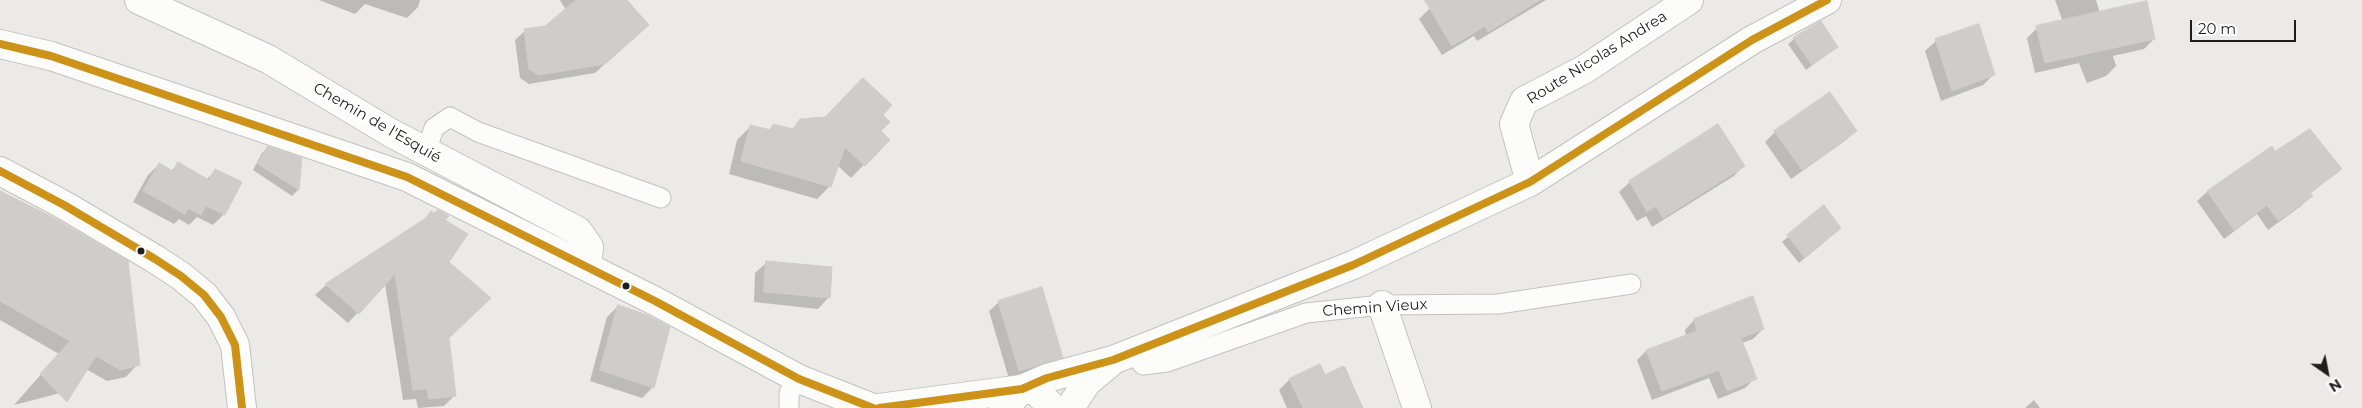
<!DOCTYPE html>
<html>
<head>
<meta charset="utf-8">
<style>
	body { margin:0 }
	#map { position:relative; width:2362px; height:408px; overflow:hidden; background:#eceae7; font-family:Montserrat,sans-serif }
	canvas { display:block }
	.north { position:absolute; left:2302px; top:348px; width:50px; height:50px; -webkit-text-stroke:4px #fff; paint-order:stroke; rotate:147deg; font-size:14px; font-weight:700; line-height:20px; text-align:center; color:#1e1e1e }
	.north::after { content:''; display:block; margin:auto; width:18px; height:22px; background:#1e1e1e; clip-path:polygon(50% 0,100% 100%,50% 72%,0 100%) }
	.scale { position:absolute; left:2190px; top:20px; width:106px; height:22px; box-sizing:border-box; border:2px solid #1e1e1e; border-top:0; padding-left:6px; font-size:15px; line-height:18px; white-space:nowrap; color:#1e1e1e; -webkit-text-stroke:4px #fff; paint-order:stroke }
</style>
</head>
<body>
<div id="map">
<canvas width="2362" height="408"></canvas>
<div class="north">N</div>
<div class="scale">20 m</div>
</div>
<script>
const context = document.querySelector('canvas').getContext('2d');
context.lineJoin = 'round';
function fillPath(path, color) { context.fillStyle = color; context.fill(path, 'evenodd'); }
function trace(path, color, width, dash) { context.strokeStyle = color; context.lineWidth = width; context.lineCap = dash ? 'butt' : 'round'; context.setLineDash(dash || []); context.stroke(path); }
function drawText(font, color, halo, rows, align = 'center') {
  context.font = font + ' Montserrat,sans-serif'; context.lineWidth = 5; context.setLineDash([]); context.textBaseline = 'middle'; context.strokeStyle = halo; context.fillStyle = color; for (const [text, x, y, turn = 0] of rows) {
    context.save(); context.translate(x, y); context.rotate((+turn || 0) * Math.PI / 180); context.textAlign = isNaN(turn) ? turn : align; if (halo) context.strokeText(text, 0, 0); context.fillText(text, 0, 0); context.restore();
  }
}
const shadow = new Path2D(`
	M319,0H420L418,7L407,18L365,4L355,14Z
	M560,0H626L648,25L595,73L529,84L520,78L515,40L525,31L546,27L566,10Z
	M1444,0H1546L1477,41L1474,36L1442,55L1419,19L1430,8Z
	M2055,0H2096L2100,13L2154,39L2144,49L2113,56L2116,66L2106,76L2087,83L2079,63L2035,73L2027,38L2037,28L2063,22Z
	M1794,39L1836,47L1806,70L1788,44Z
	M1936,41L1994,74L1983,85L1941,101L1925,51Z
	M881,115L880,131L888,140L851,178L837,165L830,186L817,199L729,174L737,140L750,127L768,131L773,125L791,130L801,120Z
	M1856,131L1846,140L1791,179L1765,142L1775,132Z
	M268,148L300,159L298,190L292,196L253,170L262,153Z
	M2272,148L2275,152L2340,169L2310,194L2311,196L2301,206L2268,230L2257,214L2224,239L2197,201L2207,192Z
	M159,164L171,171L178,164L206,180L215,171L224,214L213,225L197,217L189,225L179,219L174,224L133,202L148,175Z
	M1744,165L1734,176L1652,227L1646,216L1637,221L1619,192L1630,182Z
	M0,201L138,364L126,377L107,381L86,369L68,391L14,405L59,354L0,320Z
	M1823,207L1833,234L1799,263L1782,242Z
	M443,220L447,263L448,338L455,395L444,406L418,408L416,399L403,400L385,284L348,323L315,295L326,285L422,222Z
	M766,263L831,268L828,298L818,309L754,302L755,273Z
	M999,302L1061,357L1052,367L1009,379L989,311Z
	M618,306L653,387L642,398L590,381L607,317Z
	M1694,320L1763,329L1753,339L1742,343L1755,378L1745,388L1718,399L1709,378L1652,400L1637,360L1646,351L1686,336L1685,330Z
	M1319,366L1324,377L1345,367L1363,408H1287L1279,390L1289,380Z
	M2034,400L2040,408H2025Z`);
const building = new Path2D(`
	M576,0H627L649,25L605,64L539,75L529,69L524,29L545,26Z
	M1425,0H1540L1488,32L1485,26L1452,46Z
	M2147,1L2155,39L2045,63L2036,26Z
	M1821,21L1838,47L1812,65L1793,38Z
	M1979,24L1995,75L1952,91L1935,39Z
	M863,78L892,105L883,115L890,122L881,131L890,140L865,166L845,147L831,187L741,161L750,125L771,130L773,124L793,129L800,119L825,117Z
	M1830,92L1857,131L1802,170L1774,131Z
	M1718,124L1745,166L1663,218L1656,206L1647,212L1629,181Z
	M2310,129L2342,169L2310,193L2313,196L2278,221L2267,205L2234,230L2207,191L2272,146L2275,151Z
	M268,146L302,158L299,190L258,164Z
	M178,162L209,180L215,169L242,182L225,215L206,206L201,215L188,208L185,214L143,191L159,163L173,171Z
	M0,191L56,219L128,261L140,365L120,370L96,356L67,402L40,374L70,341L0,301Z
	M1824,205L1841,228L1805,258L1787,235Z
	M438,210L449,216L445,220L468,234L449,262L491,298L449,338L456,396L429,399L427,389L413,390L395,274L359,314L325,284L426,218L431,211L434,213Z
	M766,261L832,267L830,298L764,292Z
	M1042,287L1063,358L1019,371L998,301Z
	M1753,296L1764,329L1741,338L1757,379L1727,391L1719,370L1662,391L1646,350L1697,331L1694,319Z
	M618,305L647,315L670,327L654,388L600,370Z
	M1320,364L1325,375L1343,366L1363,408H1303L1289,379Z`);
const service = new Path2D(`
	M426,152L434,128L450,117L478,132L661,198
	M1133,351L1143,365L1167,362L1306,313L1382,305L1498,304L1631,284
	M789,408V393L799,379`);
const minor = new Path2D(`
	M139,0L268,59L391,133L578,231L589,247L587,267
	M0,44L51,56L407,177L655,301L799,379L873,408
	M0,171L64,205L155,259L181,276L204,295L221,317L235,345L242,408
	M1530,182L1514,124L1524,101L1585,69L1689,0
	M1382,305L1417,408
	M879,408L1022,389L1036,391L1053,408`);
const tertiary = new Path2D(`
	M1004,408L1022,389L1047,378L1113,360L1353,265L1530,182L1752,40L1827,0
	M1070,408L1087,382L1110,363`);
const bus1 = new Path2D(`
	M0,44L51,56L407,177L655,301L799,379L873,408
	M0,171L64,205L155,259L181,276L204,295L221,317L235,345L242,408
	M879,408L1022,389L1047,378L1113,360L1353,265L1530,182L1752,40L1827,0`);
const markers = [
	[141,251,4.5,"#1e1e1e"],
	[626,286,4.5,"#1e1e1e"]
];
const streetNames = [
	["Route Nicolas Andrea",1597,58,-32],
	["Chemin de l'Esquié",377,123,30],
	["Chemin Vieux",1375,308,-4]
];
fillPath(shadow, '#0003');
fillPath(building, '#cfccca');
trace(building, '#cfccc8', 1);
trace(service, '#c3c2c1', 21);
trace(minor, '#c3c2c1', 30);
trace(tertiary, '#c3c2c1', 30);
trace(service, '#fcfcfb', 19);
trace(minor, '#fcfcfb', 28);
trace(tertiary, '#fcfcfb', 28);
trace(bus1, '#cd9218', 8);
for (const [x, y, r, color] of markers) { const dot = new Path2D(); dot.arc(x, y, r, 0, 2 * Math.PI); context.fillStyle = color; context.fill(dot); trace(dot, '#fff', 2); }
drawText('15px', '#1e1e1e', '#fff', streetNames);
</script>
</body>
</html>
